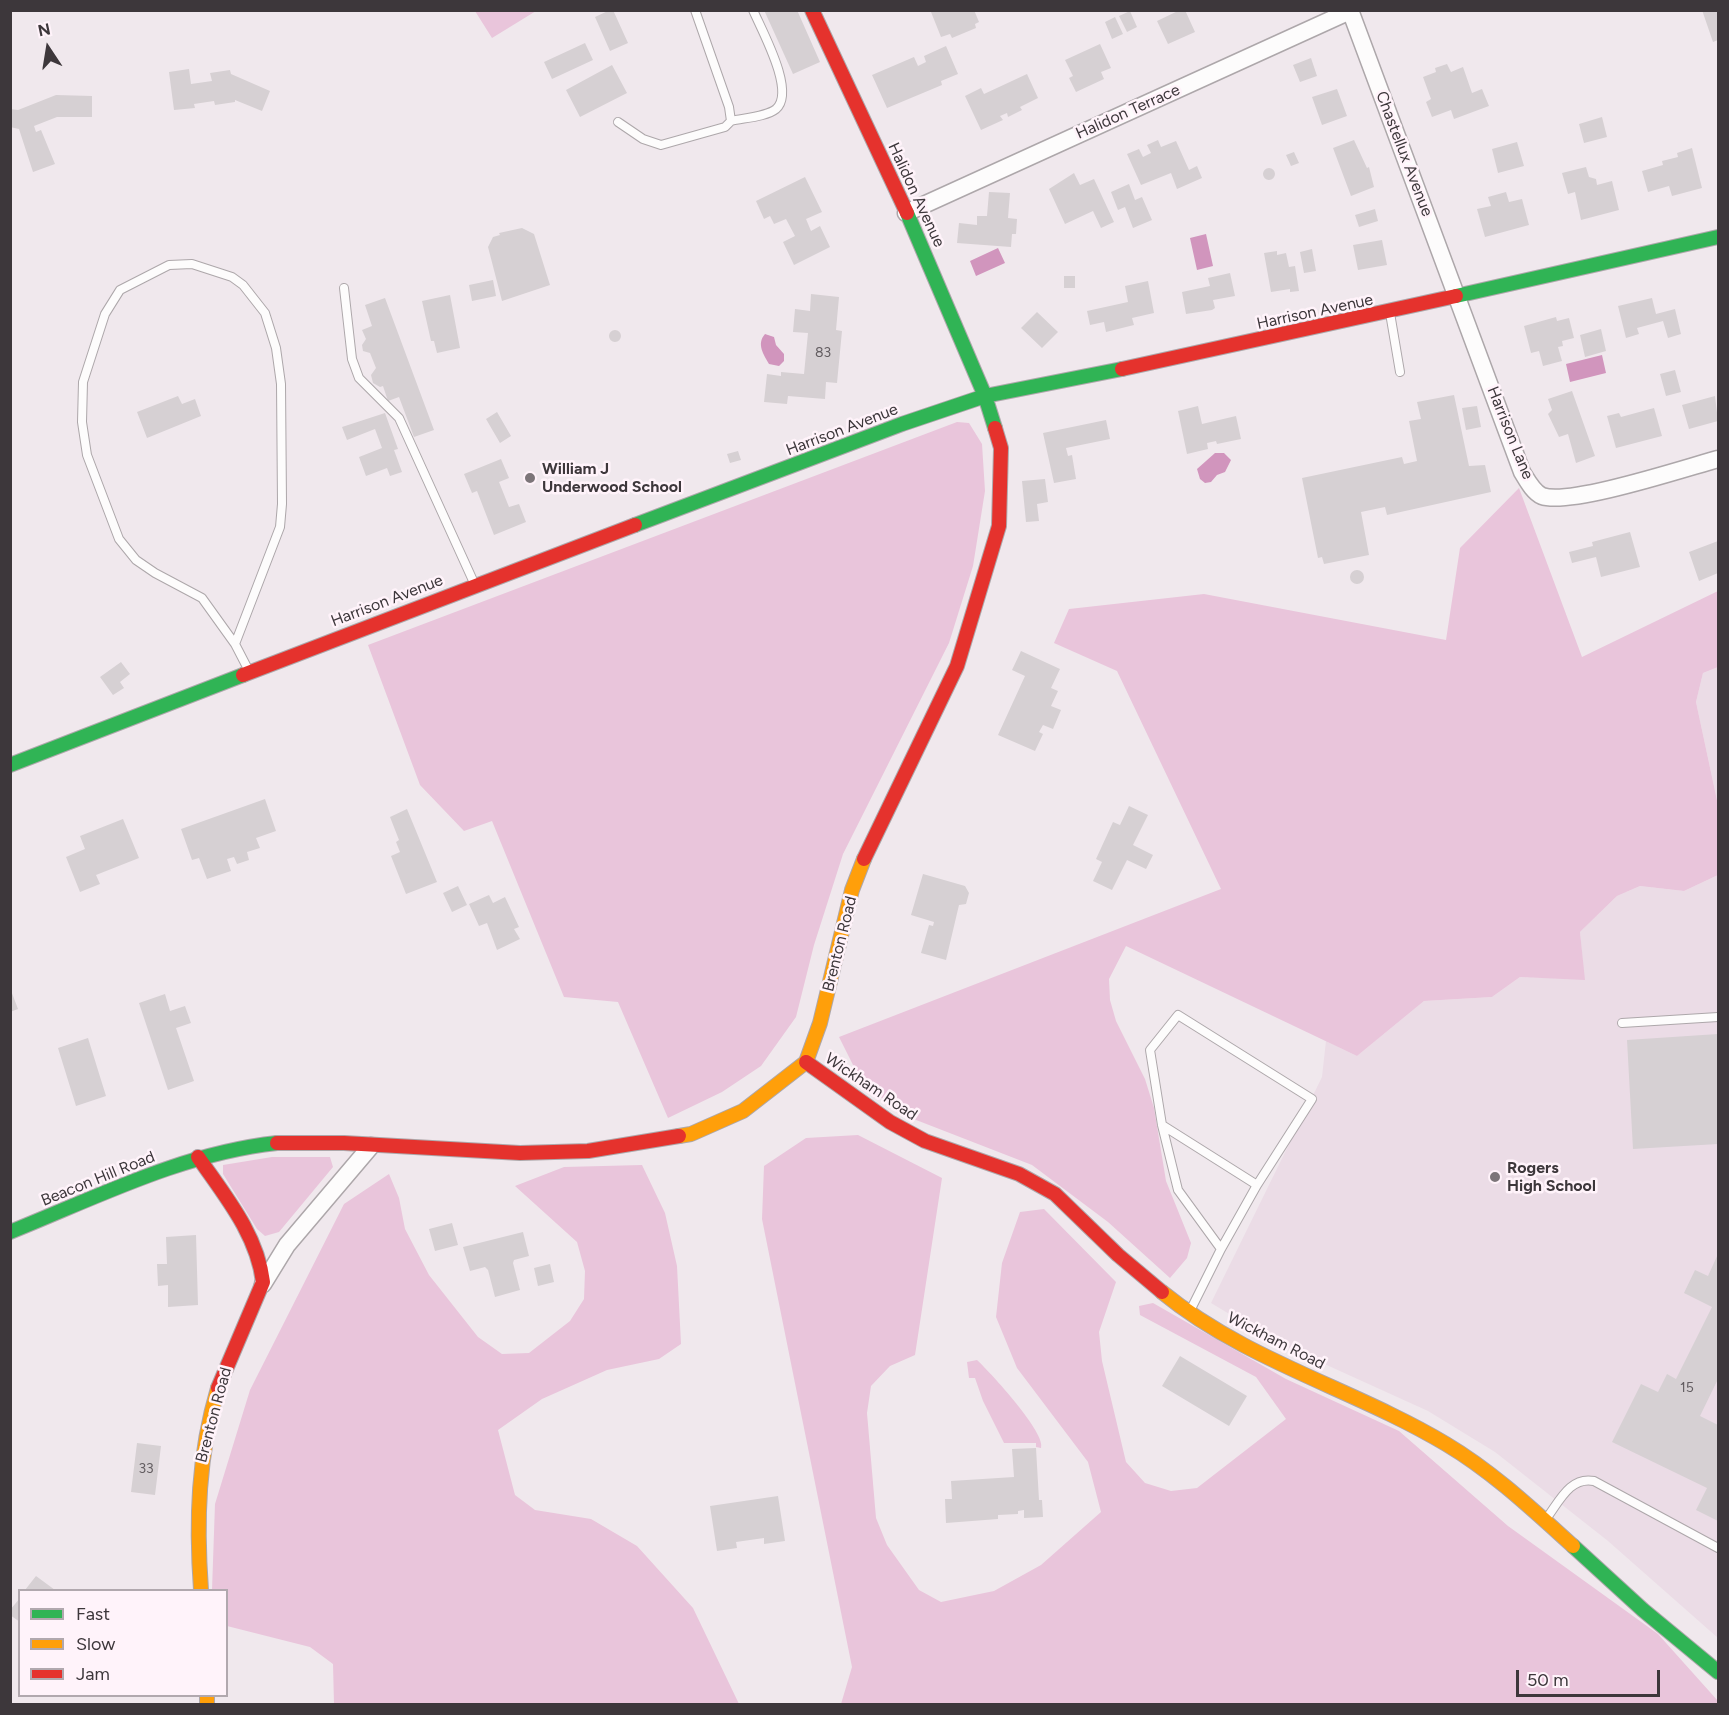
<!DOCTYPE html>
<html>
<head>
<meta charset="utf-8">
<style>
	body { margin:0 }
	#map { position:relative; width:1729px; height:1715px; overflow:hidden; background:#f0e8ed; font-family:Figtree,sans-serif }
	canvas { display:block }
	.frame { position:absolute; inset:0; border:12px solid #3d373b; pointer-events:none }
	.legend { position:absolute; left:18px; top:1589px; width:210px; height:108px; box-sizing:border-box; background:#fff3fa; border:2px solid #b1a8ae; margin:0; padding:8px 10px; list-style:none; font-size:18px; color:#3d373b }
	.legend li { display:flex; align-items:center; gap:12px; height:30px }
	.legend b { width:30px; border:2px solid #b1a8ae }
	.north { position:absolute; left:18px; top:18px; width:60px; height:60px; -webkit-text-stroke:4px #fff3fa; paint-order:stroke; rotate:348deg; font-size:16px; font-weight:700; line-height:24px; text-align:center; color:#3d373b }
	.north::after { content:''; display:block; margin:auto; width:21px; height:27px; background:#3d373b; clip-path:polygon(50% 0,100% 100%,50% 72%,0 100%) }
	.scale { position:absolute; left:1516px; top:1670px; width:144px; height:27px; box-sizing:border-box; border:3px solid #3d373b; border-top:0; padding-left:8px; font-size:18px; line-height:21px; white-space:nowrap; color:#3d373b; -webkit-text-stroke:4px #fff3fa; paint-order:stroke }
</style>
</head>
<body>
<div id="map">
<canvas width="1729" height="1715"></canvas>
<div class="frame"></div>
<ul class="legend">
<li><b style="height:8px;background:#30b455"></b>Fast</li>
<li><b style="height:8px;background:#ff9f0a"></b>Slow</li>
<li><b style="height:8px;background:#e5322d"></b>Jam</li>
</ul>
<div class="north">N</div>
<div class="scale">50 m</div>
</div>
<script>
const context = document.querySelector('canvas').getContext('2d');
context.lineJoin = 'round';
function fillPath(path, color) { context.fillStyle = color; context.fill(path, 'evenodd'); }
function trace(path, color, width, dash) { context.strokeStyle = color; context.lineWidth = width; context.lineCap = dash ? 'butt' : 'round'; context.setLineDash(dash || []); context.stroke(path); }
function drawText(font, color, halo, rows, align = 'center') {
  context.font = font + ' Figtree,sans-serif'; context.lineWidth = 5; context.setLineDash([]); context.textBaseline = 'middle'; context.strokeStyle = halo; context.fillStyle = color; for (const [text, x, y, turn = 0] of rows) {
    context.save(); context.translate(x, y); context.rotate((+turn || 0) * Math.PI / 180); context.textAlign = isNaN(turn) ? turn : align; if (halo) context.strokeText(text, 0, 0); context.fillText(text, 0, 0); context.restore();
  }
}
const built = new Path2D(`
	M1718,667V805L1696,702L1703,673Z
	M1718,875V1638L1608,1541L1495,1452L1428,1411L1276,1342L1211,1303L1322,1077L1326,1041L1357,1056L1424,1001L1492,997L1520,977L1584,979L1580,932L1617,896L1640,886L1684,891Z`);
const green = new Path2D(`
	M475,11H536L492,38Z
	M957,422L969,423L982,444L985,491L973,566L949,643L843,854L814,945L796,1017L761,1066L722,1092L668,1118L618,1002L564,997L492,821L464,831L420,785L368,645Z
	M1519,488L1582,657L1718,591V667L1703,673L1696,702L1718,805V875L1684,891L1640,886L1617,896L1580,932L1585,980L1520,977L1492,997L1424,1001L1357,1056L1126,946L1109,979L1110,1000L1116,1021L1145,1079L1154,1108L1166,1181L1191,1243L1187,1258L1170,1278L1108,1222L1032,1165L911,1118L876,1094L856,1071L839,1037L1221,889L1117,671L1054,643L1069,609L1204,594L1446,640L1460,548Z
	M858,1135L942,1178L915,1355L890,1366L871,1386L867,1413L876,1518L887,1545L919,1590L941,1602L994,1591L1041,1565L1101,1512L1088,1462L1017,1368L996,1317L1002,1263L1020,1212L1044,1209L1116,1282L1099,1332L1102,1361L1126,1462L1145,1483L1171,1491L1197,1488L1286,1419L1256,1377L1140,1315L1139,1306L1153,1303L1286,1379L1399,1431L1508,1526L1658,1634L1718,1701V1704H841L852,1667L762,1219L764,1166L806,1138Z
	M272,1157H330L333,1167L279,1232L265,1236L257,1229L223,1174V1165Z
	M642,1165L665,1213L677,1266L681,1344L659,1359L607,1370L542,1399L498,1430L515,1495L535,1510L591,1519L637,1546L693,1608L739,1704H334L333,1664L310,1647L227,1626L226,1590H212L215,1504L250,1390L344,1204L389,1174L399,1198L405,1229L429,1275L478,1337L502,1354L529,1353L570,1321L584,1299L585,1271L577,1242L515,1186L564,1167Z
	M977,1360C990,1372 1047,1434 1041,1448L1036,1447V1443H1004L983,1401L975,1378H969L967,1362Z`);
const water = new Path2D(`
	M1206,234L1213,266L1197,270L1190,238Z
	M998,248L1005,263L976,276L970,261Z
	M765,334L774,337L776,345L784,354V361L779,366L769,364C764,355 756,344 765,334Z
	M1602,355L1606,373L1570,382L1566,364Z
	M1215,453H1224L1231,460L1225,472L1217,475L1211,482L1205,483L1200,479L1197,469Z`);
const building = new Path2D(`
	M610,10H613L628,43L610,51L595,17Z
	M764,10H797L820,62L793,74Z
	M974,10L979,22L975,24L976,28L952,38L950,34L941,37L931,12Z
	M1180,10H1185L1195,32L1168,44L1157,21Z
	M1702,10H1718V40L1713,42Z
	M1130,11L1137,27L1127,32L1119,16Z
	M1115,17L1123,34L1112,39L1105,22Z
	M585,43L593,60L552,79L544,62Z
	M1100,44L1111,68L1101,72L1104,79L1076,92L1069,78L1073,76L1065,60Z
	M946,46L958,74L941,81L942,85L887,108L872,75L914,57L918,66L926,62L924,56Z
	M1311,58L1317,76L1300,82L1293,65Z
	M1447,64L1451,72L1463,67L1472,93L1482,89L1489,106L1454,119L1451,110L1432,117L1426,102L1431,99L1423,77L1436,72L1435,68Z
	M612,65L627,93L580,117L566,90Z
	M189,69L191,84L212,81L210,73L230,70L231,74L270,91L262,111L235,100V102L215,105L214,101L194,104L195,108L174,110L169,72Z
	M1027,74L1038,98L1020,107L1022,110L1008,117L1007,113L1000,116L1003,120L981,130L965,96L981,88L984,94Z
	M1337,89L1347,116L1322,125L1312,97Z
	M56,95L92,96V117H57L34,126L36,132L41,130L55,164L33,172L19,129L10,127V109L18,110Z
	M1602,117L1607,137L1584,143L1579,124Z
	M1158,140L1161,147L1176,141L1189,170L1197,166L1202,178L1177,189L1171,173L1141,185L1127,154L1139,149L1143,157L1151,153L1147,145Z
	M1354,140L1367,168L1369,167L1374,187L1351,196L1333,148Z
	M1517,142L1524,166L1498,173L1492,149Z
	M1692,148L1702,188L1672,196L1669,186L1648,192L1642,171L1663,165L1662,161L1678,157L1677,153Z
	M1294,152L1299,163L1291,166L1286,155Z
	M1586,167L1589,177L1596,179L1597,185L1612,181L1619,210L1581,220L1575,192L1568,194L1562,173Z
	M1263 174a6 6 0 1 1 12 0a6 6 0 1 1-12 0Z
	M1074,173L1080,185L1094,179L1114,222L1101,228L1093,211L1065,224L1049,189Z
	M805,177L822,212L806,219L811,231L820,226L830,247L794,265L783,242L795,236L786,219L774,224L770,216L764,219L756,201Z
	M1129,184L1135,200L1142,197L1152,220L1133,228L1125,207L1118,210L1111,192Z
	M989,192L1010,193L1008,218L1017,219L1016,234H1012L1011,247L957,243L959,223L977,225V216H987Z
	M1506,192L1509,202L1522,199L1529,225L1485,237L1477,209L1491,206L1488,197Z
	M1375,209L1378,221L1359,227L1355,215Z
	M522,228L534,234L550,285L502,301L488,247L493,237L500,235L499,233Z
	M1382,240L1387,265L1358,270L1353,245Z
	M1312,249L1316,271L1304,273L1300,252Z
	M1277,251V255L1286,253L1289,267L1295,266L1299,291L1290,292V289L1271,292L1264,253Z
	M1230,273L1235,296L1213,300L1215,308L1212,310L1186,314L1182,292L1210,286L1208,278Z
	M1064,276H1075V288H1064Z
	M493,280L496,296L472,301L469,285Z
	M1148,281L1154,313L1132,318L1134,325L1106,332L1104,322L1090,325L1087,311L1128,302L1125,286Z
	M811,294L839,297L836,330L842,331L837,383L826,382L825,399L788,396L787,404L764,402L767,374L781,376V372L804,374L808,333L793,332L795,309L810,311Z
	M450,295L460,348L437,353L434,341H431L422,301Z
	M385,298L434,430L414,437L399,397L388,401L383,386L380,387L373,383L371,375L376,368L370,353L363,351L362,345L366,339L362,330L372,326L365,305Z
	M1652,298L1656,314L1675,309L1681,334L1668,338L1663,321L1637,328L1639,334L1626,338L1618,306Z
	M1037,312L1058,332L1042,348L1021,328Z
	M1556,317L1557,321L1569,318L1574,338L1562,341L1563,346L1558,347L1562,361L1543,366L1539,351L1531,353L1524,326Z
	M1601,329L1606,351L1585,357L1580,335Z
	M609 336a6 6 0 1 1 12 0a6 6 0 1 1-12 0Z
	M1675,370L1681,392L1666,396L1660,374Z
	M1572,391L1595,456L1576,463L1568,434L1559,437L1548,414L1552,410L1548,399Z
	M1454,395L1469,466L1485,465L1491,492L1387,515L1385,507L1361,512L1369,555L1324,564L1322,557L1318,558L1302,478L1402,457L1404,464L1417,461L1409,421L1421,419L1417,402Z
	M178,396L182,404L195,399L201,416L147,438L137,412Z
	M1715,396L1718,421L1689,429L1682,405Z
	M1198,406L1202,424L1236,416L1241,439L1217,444L1216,441L1207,443L1208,449L1187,454L1178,411Z
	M1477,406L1481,427L1466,430L1462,408Z
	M1654,408L1662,436L1616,448L1607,416L1619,413L1621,417Z
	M497,412L511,436L500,443L486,419Z
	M385,413L398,449L394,450L402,472L390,476L387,468L366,476L359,457L382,448L375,429L347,440L342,427Z
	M1106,420L1110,439L1066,448L1068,456L1072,455L1076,479L1054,483L1043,433Z
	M738,451L741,460L730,463L727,454Z
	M501,459L509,478L499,482L509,507L519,504L526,522L494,535L477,491L472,493L464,474Z
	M1045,479L1048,502L1037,504L1039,521L1026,522L1022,481Z
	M1630,532L1640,567L1601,577L1596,557L1572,563L1569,552L1593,546L1592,542Z
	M1718,541V573L1699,581L1689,552Z
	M1350 577a7 7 0 1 1 14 0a7 7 0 1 1-14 0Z
	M1021,651L1060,669L1051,688L1058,691L1051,706L1061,710L1053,729L1043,725L1039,732L1043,734L1035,751L998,735L1025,676L1012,670Z
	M121,662L130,674L120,682L124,688L113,695L100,677Z
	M265,799L276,831L256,838L260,848L247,852L249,860L237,864L234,857L227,859L231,871L207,879L199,858L192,860L181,829Z
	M1129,806L1148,815L1133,845L1153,855L1146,869L1127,860L1112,890L1093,881L1102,862L1096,859L1113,822L1120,825Z
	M407,809L437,882L406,894L391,856L400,852L396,842L399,840L390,817Z
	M123,819L139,858L96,875L100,884L80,892L66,857L85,849L80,836Z
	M923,874L965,886L969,893L966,904L959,905L946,960L921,953L929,925L933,926L934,922L911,915Z
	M458,886L467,905L452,912L443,893Z
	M489,895L493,903L505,897L519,927L514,929L520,939L497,950L487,923L479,926L469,904Z
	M10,988L18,1009L10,1012Z
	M165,994L170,1011L185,1006L191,1023L176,1028L194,1081L168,1090L139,1003Z
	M1718,1034V1144L1633,1149L1627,1040Z
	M88,1038L106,1096L76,1106L58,1048Z
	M452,1223L458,1245L435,1251L429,1229Z
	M523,1232L529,1256L514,1260L513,1263L520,1290L495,1297L488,1270L485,1267L470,1271L463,1247Z
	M196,1235L198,1305L168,1307V1285L158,1286L157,1264H167L166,1237Z
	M1718,1254V1379L1700,1416L1718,1425V1521L1696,1510L1707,1488L1612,1442L1641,1384L1658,1392L1667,1374L1676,1379L1712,1307L1684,1293L1695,1270L1708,1276Z
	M550,1264L554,1282L538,1286L534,1268Z
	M1180,1356L1247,1396L1229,1426L1162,1386Z
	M137,1443L161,1446L155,1495L131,1492Z
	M1036,1448L1039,1500H1042L1043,1517L1024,1518V1510L1018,1511V1514L998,1515V1519L946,1523L945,1499H952L951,1481L1014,1477L1012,1449Z
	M778,1496L785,1541L764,1544V1538L736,1542L737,1548L717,1551L710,1506Z
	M36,1576L55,1590H25Z
	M20,1598V1622L10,1615V1610Z`);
const lane = new Path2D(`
	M731,121C743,118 766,117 776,109C796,92 762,31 753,10
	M618,122L643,139L661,145L725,127L731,121L729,107L695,10
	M192,264L232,277L243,285L265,313L276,348L281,384L282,504L280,527L235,644L202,598L155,573L136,560L119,539L87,455L82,422L83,382L105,314L120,290L169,265Z
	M344,288L352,359L359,378L399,418L475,585
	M1390,313L1400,372
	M235,644L249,671
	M1622,1023L1718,1017
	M1162,1125L1257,1185
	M1190,1311L1221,1249L1178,1190L1162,1125L1150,1050L1178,1015L1312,1099L1257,1185L1221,1249
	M1546,1519C1559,1502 1570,1476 1594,1481L1718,1548`);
const street = new Path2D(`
	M1350,10L1522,472C1527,480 1533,492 1542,496C1570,506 1685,468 1718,459
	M906,213L1350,11
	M263,1284L287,1245L371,1146`);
const fast = new Path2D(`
	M907,213L985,396L995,428
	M1456,296L1718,237
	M635,525L902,424L985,396L1122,369
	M10,765L243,675
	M10,1232C97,1197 183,1153 277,1143
	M1573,1546L1643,1610L1718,1672`);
const slow = new Path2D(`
	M679,1136L691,1134L743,1111L806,1062L820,1023L852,890L864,859
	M1162,1292C1246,1361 1354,1389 1446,1444C1493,1472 1532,1509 1573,1546
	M201,1590C196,1521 198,1455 218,1388
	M207,1696V1704`);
const jam = new Path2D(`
	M812,10L907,213
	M1122,369L1456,296
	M243,675L635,525
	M864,859L957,666L999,526L1001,448L995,428
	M806,1062L890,1122L925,1141L1019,1174L1055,1194L1118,1255L1162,1292
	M277,1143H344L520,1153L588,1151L679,1136
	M198,1157C225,1196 257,1234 263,1282L218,1388`);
const markers = [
	[530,478,6,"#7c7579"],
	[1495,1177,6,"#7c7579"]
];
const numberNames = [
	["83",823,353],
	["15",1687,1388],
	["33",146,1469]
];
const streetNames = [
	["Halidon Terrace",1128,112,-24],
	["Chastellux Avenue",1404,154,69],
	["Halidon Avenue",916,195,65],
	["Harrison Avenue",1315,312,-12],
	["Harrison Avenue",842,430,-21],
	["Harrison Lane",1510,433,68],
	["Harrison Avenue",387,601,-21],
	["Brenton Road",840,944,-76],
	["Wickham Road",871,1087,34],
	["Beacon Hill Road",98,1179,-22],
	["Wickham Road",1276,1341,27],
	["Brenton Road",214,1415,-75]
];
const poiNames = [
	["William J",542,469],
	["Underwood School",542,487],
	["Rogers",1507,1168],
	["High School",1507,1186]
];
fillPath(built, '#ebdce6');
fillPath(green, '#e9c5db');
fillPath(water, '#d195bd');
fillPath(building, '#d6d0d3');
trace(lane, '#ada7aa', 10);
trace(street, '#ada7aa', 19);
trace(fast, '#ada7aa', 16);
trace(slow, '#ada7aa', 16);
trace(jam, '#ada7aa', 16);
trace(lane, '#fdfcfc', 8);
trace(street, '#fdfcfc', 16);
trace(fast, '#30b455', 14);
trace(slow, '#ff9f0a', 14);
trace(jam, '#e5322d', 14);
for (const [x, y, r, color] of markers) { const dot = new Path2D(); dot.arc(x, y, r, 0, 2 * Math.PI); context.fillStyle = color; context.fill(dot); trace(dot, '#fff3fa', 2); }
drawText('14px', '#635d61', null, numberNames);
drawText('16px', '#3d373b', '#fff3fa', streetNames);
drawText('bold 16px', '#3d373b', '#fff3fa', poiNames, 'left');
</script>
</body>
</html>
